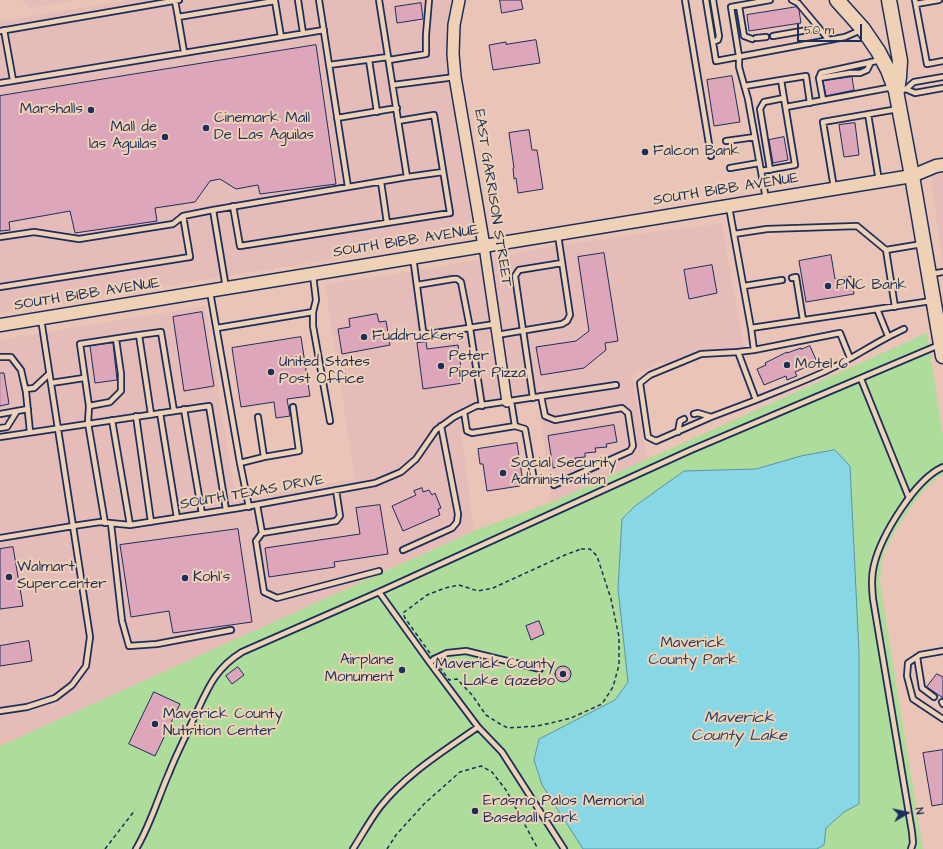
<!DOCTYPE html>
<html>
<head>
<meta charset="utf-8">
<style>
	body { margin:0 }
	#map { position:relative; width:943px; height:849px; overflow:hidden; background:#eac5b7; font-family:"Architects Daughter",sans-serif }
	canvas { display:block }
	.north { position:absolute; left:887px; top:793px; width:40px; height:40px; -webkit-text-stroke:3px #efd2b6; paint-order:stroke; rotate:81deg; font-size:11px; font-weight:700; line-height:16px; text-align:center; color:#1b2f5e }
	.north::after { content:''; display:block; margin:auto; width:14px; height:18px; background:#1b2f5e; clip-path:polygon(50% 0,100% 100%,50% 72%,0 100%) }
	.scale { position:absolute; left:797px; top:24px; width:65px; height:18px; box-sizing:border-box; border:2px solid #1b2f5e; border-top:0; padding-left:5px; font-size:12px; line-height:14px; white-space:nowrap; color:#1b2f5e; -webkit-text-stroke:3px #efd2b6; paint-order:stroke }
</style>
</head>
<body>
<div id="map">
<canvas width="943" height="849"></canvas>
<div class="north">N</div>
<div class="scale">50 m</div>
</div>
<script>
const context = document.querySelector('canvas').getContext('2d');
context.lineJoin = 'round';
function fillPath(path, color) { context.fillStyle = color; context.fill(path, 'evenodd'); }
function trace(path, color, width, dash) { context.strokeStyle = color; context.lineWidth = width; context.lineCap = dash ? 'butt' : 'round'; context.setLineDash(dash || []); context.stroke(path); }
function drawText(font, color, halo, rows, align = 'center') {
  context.font = font + ' "Architects Daughter",sans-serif'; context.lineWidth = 4; context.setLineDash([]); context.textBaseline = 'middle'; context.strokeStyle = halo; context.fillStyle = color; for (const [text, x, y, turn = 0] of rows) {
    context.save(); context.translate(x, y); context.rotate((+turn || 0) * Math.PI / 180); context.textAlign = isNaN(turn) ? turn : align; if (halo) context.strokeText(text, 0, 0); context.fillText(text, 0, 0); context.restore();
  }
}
const built = new Path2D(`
	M22,0H79L31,8L22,2Z
	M129,0H451L447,30L446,66L472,222L471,233L463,238L0,313V21Z
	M943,173V264L930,175Z
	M722,223L744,349L695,356L667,367L663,361L632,376L647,459L552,502L538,403L474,411L460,419L474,531L373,576L82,715L0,749V340L205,306L236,500L355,479L325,284L409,272L560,245Z`);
const green = new Path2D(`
	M927,333L943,436V475C926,479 895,530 887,547C881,558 881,571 880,583L923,849H0V746L474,531L552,502Z`);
const water = new Path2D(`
	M835,450L850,466L859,653V804L844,812L826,828L824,845L817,849H583L542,785L534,760L539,739L615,700L628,682L618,588L622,519L635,506L684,471L756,469L801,456Z`);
const building = new Path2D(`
	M500,0H521L523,9L502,13Z
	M421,3L423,19L397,23L395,7Z
	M797,7L799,10L801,23L749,31L747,15Z
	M536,40L540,63L493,70L489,45L506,42V44Z
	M316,45L336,184L260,194L258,185L236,189L220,179L210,181L195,202L155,208L157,221L75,233L70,211L9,222L10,230L0,231V96Z
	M732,76L740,122L714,126L707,80Z
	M852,77L854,90L826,96L823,81Z
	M855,123L859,155L844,157L839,125Z
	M529,130L532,150H537L543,189L518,193L516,178L514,179L513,168H514L509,133Z
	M784,137L788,160L773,163L769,140Z
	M604,253L618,341L605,343L606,350L584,368L541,375L536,347L576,341L589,331L578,257Z
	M831,255L835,279L851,276L854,294L806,302L799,261Z
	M712,265L717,293L689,299L684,270Z
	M202,312L214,386L184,391L173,317Z
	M377,314L379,322L386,321L390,345L342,354L338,329L350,327L349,319Z
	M301,337L310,396L287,399L290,416L276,418L274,402L241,407L232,348Z
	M426,342L427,349L458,345L463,383L423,389L417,343Z
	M113,343L117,380L95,383L90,346Z
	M810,346L817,362L795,372L797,376L787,380L786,376L764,385L757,369L766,365L765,363L787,352V353L801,348V349Z
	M0,373H4L9,404L0,406Z
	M614,425L617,442L606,444L607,447L595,448L596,452L585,453V457L575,458V461L564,463V466L553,468L548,436Z
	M517,443L523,482L519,483L520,486L487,491L483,464H480L478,449Z
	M422,488L423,492L429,490L432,495L435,493L441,508L438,509L440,515L403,531L392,506L416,495L414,491Z
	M380,505L388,554L334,562L335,567L269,577L265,548L360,534L356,508Z
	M238,529L252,622L173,633L169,611L131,617L120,545Z
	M13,547L23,606L0,609V549Z
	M539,621L544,634L531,640L526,626Z
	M29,641L32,661L0,666V646Z
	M555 674a8 8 0 1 1 16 0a8 8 0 1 1-16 0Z
	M238,667L244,675L232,684L226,676Z
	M937,674L943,677V698L927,687Z
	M154,692L180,704L155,756L129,744Z
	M943,750V804L932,806L923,753Z`);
const path = new Path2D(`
	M581,549H590L597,556L611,599L619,637V665L613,687L602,704L571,718L551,723L537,726L508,728L500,724L486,715L472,695L457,679L449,680L405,618L403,613L427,595L445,588L459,585L478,591L493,588L565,555Z
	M105,849L135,810
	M387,849L396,835L424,804L460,772L481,766L492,772L506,790L538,849`);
const service = new Path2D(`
	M298,0L303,33
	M319,0L348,187
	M685,0L711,156
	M706,0L716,61L845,37L861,30
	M792,0L798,3L829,40
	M915,0L927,64L943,61
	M175,1L178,17L275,1L281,37
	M916,4L939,0
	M739,6L744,36L752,39
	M178,17L184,52
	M4,30L13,80
	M0,31L179,0
	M773,36L819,28
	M756,38L766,37
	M713,42L718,40L719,36L713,0
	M369,60L377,112
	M389,60L426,54V35L429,0
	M329,65L388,57
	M819,78L850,73H860L867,70L871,62
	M781,80L806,76L810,103
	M0,83L324,30
	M393,85L455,77
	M745,86L781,80L795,165L761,171
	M906,89L914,82L943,77
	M898,91L906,89L915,93L943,88
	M823,100L819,78L821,73L881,60
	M786,107L893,87
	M868,114L879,181
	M337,118L397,108
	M726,141L755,137
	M730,168L759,163
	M770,170L760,109L764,102L784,98
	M407,177L443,172
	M381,182L387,223
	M834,188L823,122L898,109
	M766,199L748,99L739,67V56L731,7L770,0
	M233,206L240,246L450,213L434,115L398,121
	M729,207L751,328L931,301
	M213,210L226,288
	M734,234L767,229L857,226L886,250L895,307
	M0,237L34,232L79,239L173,224L183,216L213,210L407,177L379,0
	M886,250L922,244
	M413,257L423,331L425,333L428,334L495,324
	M931,274L943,272
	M313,275L316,300L313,312V326L330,421
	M792,278L796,277L803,320
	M417,285L453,279H457L461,282L470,328L482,406
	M744,286L782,280
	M0,287L190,257L183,216
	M210,292L240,463L249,507
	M877,309L888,336
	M41,319L73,526L100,522L130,525L239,508L375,483L401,472L416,459L436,430L454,417L476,406L616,385
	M217,328L313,312
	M751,328L754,350
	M497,335L562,324L567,321L570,315L558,235
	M738,352L701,354L650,375L640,383L648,437L656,441L711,417L756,400
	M0,357H11L21,370L26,392L30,432
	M850,358L840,333L754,350L738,352L756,400C780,390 805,381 828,370C854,358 877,341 904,329
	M861,379L909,498
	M51,383L84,378
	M26,389L34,388L49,374
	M541,396L545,416L555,420L622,408L628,413L633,446L630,451L554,485
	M533,398L515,276L519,270L562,263
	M511,401L515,426L525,429L534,480
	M89,406L110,402L121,391V374L116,339
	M184,409L202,514
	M464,412L467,431L472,433L515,426
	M160,413L177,518
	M0,414L28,409
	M151,414L139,335L161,332L174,411
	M694,414L698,413L711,417
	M136,416L151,522
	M112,420L130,525
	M0,428L7,427L17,411
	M678,432L680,421L684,419
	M0,437L209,406L226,510
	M264,457L299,451L293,407
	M240,463L264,457L258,417
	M257,505L262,533L256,541L264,592L277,598L379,571
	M105,523L88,423L89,406L80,344L139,335
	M111,524L122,621L129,646L157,644L231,630
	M262,533L336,521L340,516L336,490
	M0,538L73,526L90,637L86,666L72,685L55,698L27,707L0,711
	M403,550L452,528L457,522L458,514L441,426
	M379,592L430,663L478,727L502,752L564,849
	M943,651L920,655L908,663L907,676L913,699L943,719
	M917,657L922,688L934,697
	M430,663L434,659L447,653L466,651L540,669
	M942,702L943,704
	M136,849C150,826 158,798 169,773C176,755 185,738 193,720C207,691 213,670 242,652L379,592L691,450L939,345
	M353,849C362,835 370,820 380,807C406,774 444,751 478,727
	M911,849L913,843L912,832L873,599C872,587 871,577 874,565C881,536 915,479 943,467`);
const minor = new Path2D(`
	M484,246L507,402`);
const tertiary = new Path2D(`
	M459,0L454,25L453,54L455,77L484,246`);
const secondary = new Path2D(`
	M0,325L912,176L936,166L943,165`);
const primary = new Path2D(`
	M837,0L863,29L878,51L888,70L896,91L912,176L943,356
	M889,0L900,61L899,77L897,91`);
const markers = [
	[91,110,4,"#1b2f5e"],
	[206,128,4,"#1b2f5e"],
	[165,137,4,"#1b2f5e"],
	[645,152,4,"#1b2f5e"],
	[828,286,4,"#1b2f5e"],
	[364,337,4,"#1b2f5e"],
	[787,365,4,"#1b2f5e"],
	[441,366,4,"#1b2f5e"],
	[271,372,4,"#1b2f5e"],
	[503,473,4,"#1b2f5e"],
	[9,577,4,"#1b2f5e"],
	[185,578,4,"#1b2f5e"],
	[402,670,4,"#1b2f5e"],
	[563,674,4,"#1b2f5e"],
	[155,724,4,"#1b2f5e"],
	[475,811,4,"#1b2f5e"]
];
const poiNames = [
	["Marshalls",83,110,"right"],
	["Cinemark Mall",214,119],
	["De Las Aguilas",214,136],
	["Mall de",157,128,"right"],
	["las Aguilas",157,145,"right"],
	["Falcon Bank",653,152],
	["PNC Bank",836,286],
	["Fuddruckers",372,337],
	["Peter",449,357],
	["Piper Pizza",449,374],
	["United States",279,363],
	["Post Office",279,380],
	["Motel 6",795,365],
	["Social Security",511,464],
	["Administration",511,481],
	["Walmart",17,568],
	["Supercenter",17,585],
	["Kohl's",193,578],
	["Airplane",394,661,"right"],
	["Monument",394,678,"right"],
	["Maverick County",555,665,"right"],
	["Lake Gazebo",555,682,"right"],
	["Maverick County",163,715],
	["Nutrition Center",163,732],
	["Erasmo Palos Memorial",483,802],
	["Baseball Park",483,819]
];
const streetNames = [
	["SOUTH BIBB AVENUE",726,190,-9],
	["EAST GARRISON STREET",492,198,81],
	["SOUTH BIBB AVENUE",406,242,-9],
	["SOUTH BIBB AVENUE",87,295,-9],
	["SOUTH TEXAS DRIVE",252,493,-10]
];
const parkNames = [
	["Maverick",693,644],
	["County Park",693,661]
];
const waterNames = [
	["Maverick",739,719],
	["County Lake",739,737]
];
fillPath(built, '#e6bcb8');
fillPath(green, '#addc9b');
fillPath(water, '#88d7e5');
trace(water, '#5c94af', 1);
fillPath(building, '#dea6ba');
trace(building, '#1b2f5e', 1);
trace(service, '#1b2f5e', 8);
trace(minor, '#1b2f5e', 12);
trace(tertiary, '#1b2f5e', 14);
trace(secondary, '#1b2f5e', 15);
trace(primary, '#1b2f5e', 17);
trace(path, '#1b2f5e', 1.5, [4, 3]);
trace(service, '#efd2b6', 4.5);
trace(minor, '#efd2b6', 9);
trace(tertiary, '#efd2b6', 11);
trace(secondary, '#efd2b6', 12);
trace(primary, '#efd2b6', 14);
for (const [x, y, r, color] of markers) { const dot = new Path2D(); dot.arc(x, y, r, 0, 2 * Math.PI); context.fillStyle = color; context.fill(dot); trace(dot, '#efd2b6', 1.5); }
drawText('15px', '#1b2f5e', '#efd2b6', poiNames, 'left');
drawText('15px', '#1b2f5e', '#efd2b6', streetNames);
drawText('15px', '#2a4064', '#efd2b6', parkNames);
drawText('italic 16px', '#26406c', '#efd2b6', waterNames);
</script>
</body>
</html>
